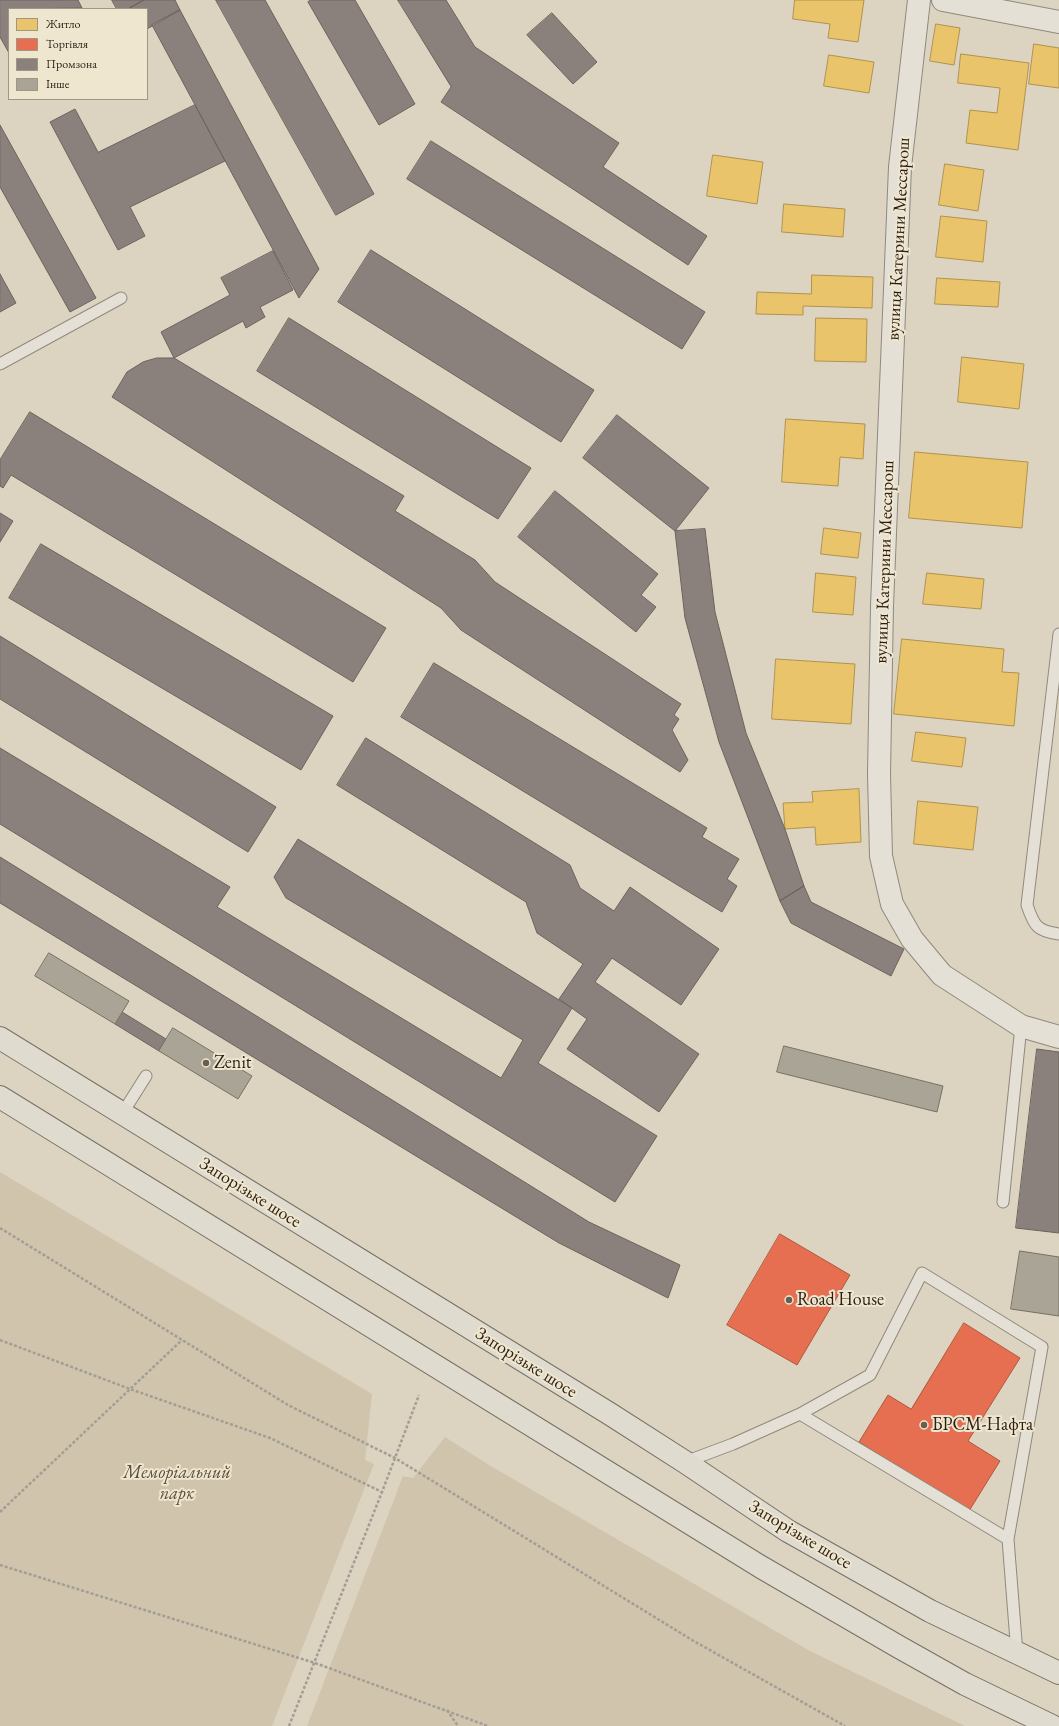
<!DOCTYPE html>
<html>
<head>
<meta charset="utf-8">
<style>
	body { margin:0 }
	#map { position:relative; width:1059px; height:1726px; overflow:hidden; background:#dcd4c1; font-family:"EB Garamond",serif }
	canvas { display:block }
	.legend { position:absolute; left:8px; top:8px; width:140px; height:92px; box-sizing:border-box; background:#efe6d0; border:1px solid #a19684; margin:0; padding:5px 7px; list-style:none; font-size:12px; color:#2b1e12 }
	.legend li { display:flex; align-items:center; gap:8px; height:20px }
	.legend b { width:20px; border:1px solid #a19684 }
</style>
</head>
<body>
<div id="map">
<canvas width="1059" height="1726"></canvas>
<ul class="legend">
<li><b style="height:11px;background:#e9c46a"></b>Житло</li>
<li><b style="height:11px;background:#e76f51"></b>Торгівля</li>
<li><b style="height:11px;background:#8a817c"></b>Промзона</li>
<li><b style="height:11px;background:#aaa496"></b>Інше</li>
</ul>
</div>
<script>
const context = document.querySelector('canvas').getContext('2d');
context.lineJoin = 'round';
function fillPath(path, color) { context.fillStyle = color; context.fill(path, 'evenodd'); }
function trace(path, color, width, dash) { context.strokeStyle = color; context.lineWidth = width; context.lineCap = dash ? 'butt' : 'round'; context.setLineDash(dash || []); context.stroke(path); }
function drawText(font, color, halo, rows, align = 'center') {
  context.font = font + ' "EB Garamond",serif'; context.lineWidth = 4; context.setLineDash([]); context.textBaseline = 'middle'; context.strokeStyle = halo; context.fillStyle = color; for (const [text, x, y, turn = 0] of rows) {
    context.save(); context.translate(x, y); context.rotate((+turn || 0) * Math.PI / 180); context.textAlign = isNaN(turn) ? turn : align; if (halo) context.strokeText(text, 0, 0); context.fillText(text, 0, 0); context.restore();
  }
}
const green = new Path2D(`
	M0,1172L372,1394L365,1460L374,1464L272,1726H0Z
	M445,1437L489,1465L810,1651L965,1726H307L403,1476L413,1478Z`);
const homes = new Path2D(`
	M795,0H864L858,42L828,38L830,24L793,19Z
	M936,24L960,28L954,65L930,61Z
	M1034,44L1059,48V88L1029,84Z
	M961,54L1029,63L1018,150L966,143L970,110L997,113L1000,88L958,83Z
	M829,55L874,62L869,93L824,86Z
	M713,155L763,162L757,204L707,196Z
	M945,164L984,170L978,211L939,205Z
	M784,204L845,209L843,237L782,232Z
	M941,216L987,221L983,262L936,257Z
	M812,275L873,277L872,308L803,306V315L756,314L757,292L811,294Z
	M937,278L1000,282L998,307L935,304Z
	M816,318L867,319L866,362L815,361Z
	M962,357L1024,364L1019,409L958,402Z
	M786,419L865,424L863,459L840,457L838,486L782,482Z
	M915,452L1028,462L1022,528L909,518Z
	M824,528L861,533L858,558L821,554Z
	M816,573L856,577L853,615L813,612Z
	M927,573L984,579L981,609L923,604Z
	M902,639L1004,649L1002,672L1019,673L1014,726L894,714Z
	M776,659L855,664L851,724L772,719Z
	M916,732L966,738L962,767L912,761Z
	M859,789L861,842L816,845L815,827L785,829L783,803L813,802L812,792Z
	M918,801L978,807L973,850L914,844Z`);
const shops = new Path2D(`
	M780,1234L850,1275L797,1365L727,1325Z
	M964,1323L1020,1358L968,1441L1000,1461L969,1511L859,1442L888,1395L911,1409Z`);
const industry = new Path2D(`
	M0,0H78L82,8L9,9V53L0,37Z
	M112,0H144L128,9H117Z
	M144,0H175L180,10L147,29V9H128Z
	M216,0H265L374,194L336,215Z
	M311,0H355L415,104L379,125L308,2Z
	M398,0H446L475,47L619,143L603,167L707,236L688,265L441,102L451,87Z
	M180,10L319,269L299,298L152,25Z
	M552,13L597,62L573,84L527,35Z
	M195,105L225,161L130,207L145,236L118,250L50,122L75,109L98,152Z
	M0,125L96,298L70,312L0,187Z
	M431,141L705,312L682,349L407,179Z
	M371,250L594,390L561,442L338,302Z
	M273,251L293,290L260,307L265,317L246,328L243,321L174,358L161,332L230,295L221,278Z
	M0,274L16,303L0,312Z
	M289,318L531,468L498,519L257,371Z
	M157,358H174L404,496L395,511L475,560L495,582L681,704L674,715L679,719L672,730L688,760L680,772L461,630L441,608L112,397L127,372L143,362Z
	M30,412L386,628L353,682L11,475L3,488L0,486V460Z
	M617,415L709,488L675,531L583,458Z
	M555,491L658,574L641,595L656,607L636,632L518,537Z
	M0,513L13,521L0,542Z
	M705,529L715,612L746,733L785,829L804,886L780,901L719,742L685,618L675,531Z
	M41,544L333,716L301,770L9,598Z
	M0,636L276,807L248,852L0,699Z
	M434,663L707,828L702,837L739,859L727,879L737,886L722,912L401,717Z
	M366,738L570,865L580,888L614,911L630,887L719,949L681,1005L612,958L595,982L699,1054L659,1112L567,1049L587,1019L559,999L583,964L537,933L526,902L337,785Z
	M0,748L230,887L217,907L501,1078L523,1040L286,898L274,877L298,839L572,1008L538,1063L657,1136L615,1202L0,824Z
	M0,857L589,1222L680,1265L668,1298L559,1243L0,903Z
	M804,886L811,902L904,949L891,976L791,923L780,901Z
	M122,1012L166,1039L159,1051L115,1024Z
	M1037,1049L1059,1052V1233L1016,1228Z`);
const building = new Path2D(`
	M49,953L129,1001L115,1024L35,976Z
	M173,1028L252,1076L238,1099L159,1051Z
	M784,1046L943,1086L937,1112L777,1072Z
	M1020,1251L1059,1257V1316L1011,1309Z`);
const path = new Path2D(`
	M0,1228L288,1405L395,1458L692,1640L845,1726
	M0,1340L130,1389L270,1438L382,1492
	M0,1512L182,1340
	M0,1565L315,1663L488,1726
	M447,1710L458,1726
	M289,1726L382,1492L419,1395`);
const service = new Path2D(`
	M0,364L121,298
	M1059,634L1027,905C1034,926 1037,931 1059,934
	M122,1114L146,1076
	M1003,1202L1021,1026
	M800,1414L870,1375L922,1273L1042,1347L1008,1539
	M685,1462L733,1444L800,1414L1008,1539L1017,1654`);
const minor = new Path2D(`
	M919,0L900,167L882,606L879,774L881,856L892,904L912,939L942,975L1021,1026L1059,1037
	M943,0L1059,22`);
const primary = new Path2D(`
	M0,1038L610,1414L685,1462L788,1531L930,1611L1059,1673
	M0,1097L761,1567L899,1647L965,1684L1052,1726`);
const markers = [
	[206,1063,4,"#695e4f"],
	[789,1300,4,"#695e4f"],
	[924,1425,4,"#695e4f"]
];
const streetNames = [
	["вулиця Катерини Мессарош",899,239,-87],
	["вулиця Катерини Мессарош",885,562,-88],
	["Запорізьке шосе",250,1193,32],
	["Запорізьке шосе",526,1363,32],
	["Запорізьке шосе",800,1535,31]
];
const poiNames = [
	["Zenit",214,1063],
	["Road House",797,1300],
	["БРСМ-Нафта",932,1425]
];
const parkNames = [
	["Меморіальний",177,1473],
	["парк",177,1494]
];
fillPath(green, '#d0c5ac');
fillPath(homes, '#e9c46a');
trace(homes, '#b09250', 1);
fillPath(shops, '#e76f51');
trace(shops, '#af573e', 1);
fillPath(industry, '#8a817c');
trace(industry, '#6e635c', 1);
fillPath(building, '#aaa496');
trace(building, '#767065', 1);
trace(service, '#8f897d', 13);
trace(minor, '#8f897d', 24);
trace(primary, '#767065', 24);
trace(path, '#a29e95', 2.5, [3, 2]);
trace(service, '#e4e0d6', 11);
trace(minor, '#e4e0d6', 22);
trace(primary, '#dfdbcf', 22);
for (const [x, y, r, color] of markers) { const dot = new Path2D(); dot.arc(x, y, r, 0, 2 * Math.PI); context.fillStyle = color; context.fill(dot); trace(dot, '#efe6d0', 1.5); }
drawText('18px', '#2b1e12', '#efe6d0', streetNames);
drawText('18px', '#2b1e12', '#efe6d0', poiNames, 'left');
drawText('italic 18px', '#5a4c3b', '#efe6d0', parkNames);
</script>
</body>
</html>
